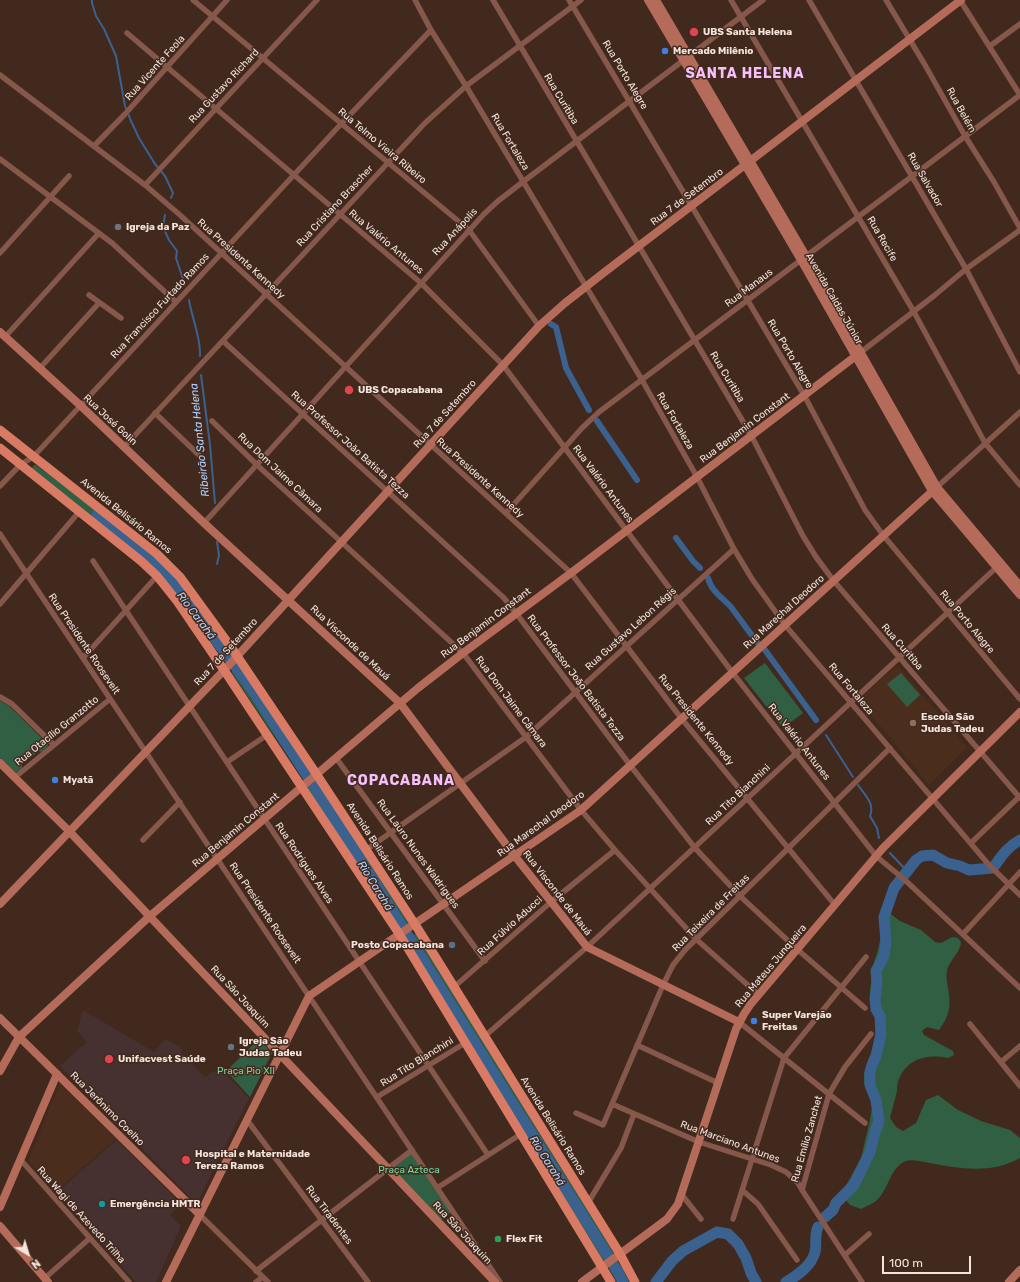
<!DOCTYPE html>
<html>
<head>
<meta charset="utf-8">
<style>
	body { margin:0 }
	#map { position:relative; width:1020px; height:1282px; overflow:hidden; background:#41291d; font-family:Rubik,sans-serif }
	canvas { display:block }
	.north { position:absolute; left:8px; top:1234px; width:40px; height:40px; -webkit-text-stroke:3px #41291d; paint-order:stroke; rotate:142deg; font-size:11px; font-weight:700; line-height:16px; text-align:center; color:#f4e4dc }
	.north::after { content:''; display:block; margin:auto; width:14px; height:18px; background:#f4e4dc; clip-path:polygon(50% 0,100% 100%,50% 72%,0 100%) }
	.scale { position:absolute; left:882px; top:1256px; width:89px; height:18px; box-sizing:border-box; border:2px solid #f4e4dc; border-top:0; padding-left:5px; font-size:12px; line-height:14px; white-space:nowrap; color:#f4e4dc; -webkit-text-stroke:3px #41291d; paint-order:stroke }
</style>
</head>
<body>
<div id="map">
<canvas width="1020" height="1282"></canvas>
<div class="north">N</div>
<div class="scale">100 m</div>
</div>
<script>
const context = document.querySelector('canvas').getContext('2d');
context.lineJoin = 'round';
function fillPath(path, color) { context.fillStyle = color; context.fill(path, 'evenodd'); }
function trace(path, color, width, dash) { context.strokeStyle = color; context.lineWidth = width; context.lineCap = dash ? 'butt' : 'round'; context.setLineDash(dash || []); context.stroke(path); }
function drawText(font, color, halo, rows, align = 'center') {
  context.font = font + ' Rubik,sans-serif'; context.lineWidth = 3; context.setLineDash([]); context.textBaseline = 'middle'; context.strokeStyle = halo; context.fillStyle = color; for (const [text, x, y, turn = 0] of rows) {
    context.save(); context.translate(x, y); context.rotate((+turn || 0) * Math.PI / 180); context.textAlign = isNaN(turn) ? turn : align; if (halo) context.strokeText(text, 0, 0); context.fillText(text, 0, 0); context.restore();
  }
}
const built = new Path2D(`
	M897,665L967,747L929,785L859,700Z
	M60,1083L116,1139L56,1191L28,1161Z`);
const medical = new Path2D(`
	M83,1010L154,1052L165,1039L180,1047L182,1050L181,1053L205,1077L212,1072L218,1070L223,1073L224,1072L249,1098L198,1201L195,1202L60,1066L87,1042L77,1031Z
	M117,1140L181,1204L170,1215L181,1226L156,1282H136L57,1192Z`);
const green = new Path2D(`
	M34,465H36L133,537L170,571L233,654L225,661L189,612L134,550L32,468Z
	M765,663L803,713L783,728L744,678Z
	M237,665L239,666L311,775L305,780L303,779L232,673V670Z
	M901,673L920,695L907,707L887,684Z
	M0,701L9,706L48,744V746L42,752L37,751L34,755H32L31,758L30,757L29,759H27L26,761H24V763L22,764V768L15,773L0,758Z
	M317,781L412,925L403,931L308,790V787Z
	M882,911H887L900,921L921,930L935,942L941,943L952,937L958,938L961,942C961,952 950,959 947,970C946,975 947,983 948,988C951,1006 950,1015 939,1030L927,1027L922,1031L924,1035L953,1051L954,1055L948,1058C928,1054 908,1058 899,1079C897,1082 897,1087 897,1091C895,1100 892,1109 890,1118L896,1127L903,1131L916,1123L926,1100L938,1095L958,1110L981,1121L1010,1130L1020,1138V1158C991,1174 961,1169 930,1163C923,1162 912,1159 906,1161C890,1167 889,1189 877,1200C873,1204 866,1206 861,1209L850,1205L845,1199L844,1189L861,1158L870,1120L872,1107L870,1095L864,1083V1074L874,1044L876,1029L875,1014L871,999L870,990L874,962L878,950L881,936Z
	M416,933L614,1253L603,1261L407,939Z
	M259,1039L272,1053L250,1097L226,1071Z
	M412,1150L453,1211L438,1222L388,1169Z
	M618,1263L629,1282H617L609,1269Z`);
const stream = new Path2D(`
	M92,0V3L96,16L104,29L116,56L125,106L131,121L139,138L155,164L165,176L173,193L171,198
	M165,215L163,227L169,240L177,251L176,258L185,285
	M189,300C192,319 201,337 200,356
	M201,375L210,445L215,503
	M217,542L219,555L217,564
	M197,615L200,612
	M826,735L853,777
	M858,785C865,795 875,804 870,816L877,828L879,838
	M890,853L907,871`);
const canal = new Path2D(`
	M551,324L556,327L566,368L589,410
	M597,421L637,480
	M676,538L693,561L700,568
	M708,578C711,591 723,598 731,607C740,619 749,632 758,643
	M765,650L816,720`);
const river = new Path2D(`
	M97,515L160,568L188,602L254,692L343,832L618,1272L623,1282
	M825,1217L833,1210L836,1203L854,1185L870,1152L875,1132L879,1121L876,1100L870,1085V1072L872,1065L876,1056L881,1034L880,1016L876,1009L875,999L877,983L876,971L884,956L886,942L884,917L894,888L916,860L922,856L933,855L947,863L960,866L969,870L993,868C1001,857 1007,847 1020,840
	M656,1282L672,1261L683,1251L717,1232L728,1234L738,1244L746,1258L751,1273L756,1282
	M786,1282C797,1276 812,1265 815,1252C817,1244 814,1235 818,1227`);
const street = new Path2D(`
	M193,0L469,230L539,326
	M415,0L431,30L466,86L642,380L697,477L734,549L752,579L785,625L989,865L1020,895
	M493,0L751,435L803,536L816,557L833,580L1020,798
	M569,0L804,395L865,510L883,535L1020,699
	M731,0L914,312L985,443L1020,485
	M809,0L966,269L1020,372
	M886,0L925,65L965,136L994,182L1020,228
	M960,0L1020,95
	M127,33L421,283L503,365L732,672L876,856L906,881L1020,988
	M990,46L1020,24
	M0,75L145,185L180,215L571,573L681,718L835,905
	M94,146L125,114L227,0
	M0,159L112,243L176,302
	M145,185L317,0
	M0,253L69,176
	M89,295L121,318
	M5,337L99,233
	M223,341L504,598L516,613L630,765L695,848L740,896L798,950L865,1008
	M861,352L935,295L966,269L1020,230
	M40,368L99,303
	M155,413L201,457
	M212,421L257,465L463,653L581,810L615,850L696,939L759,995
	M124,447L425,123L466,86L581,0
	M0,486L20,465L33,457L341,124L431,30
	M937,487L1020,412
	M506,513L582,428L599,412L1020,95
	M204,523L484,214L498,201L524,181L763,0
	M0,534L500,1282
	M93,561L488,1155
	M0,604L79,512
	M83,658L157,576
	M0,697L12,704L54,745
	M336,758L485,961
	M227,762L267,735
	M14,778L110,699
	M143,840L180,802
	M971,843L1020,796
	M366,850L526,737L734,549
	M963,934L1020,872
	M454,987L551,902L615,850
	M739,1022L865,1123
	M970,1024L1020,1086
	M485,1036L587,947L999,565
	M637,1045L718,1083
	M1001,1062L1020,1046
	M377,1097L465,1043
	M612,1104L699,1142L771,1165L786,1172L798,1183L802,1190L862,1282
	M576,1113L603,1125L663,985L673,965L685,950L890,748
	M247,1120L368,1282
	M20,1159L129,1282
	M437,1188L521,1134
	M742,1190L758,1204L797,1260
	M802,1190L829,1094L845,1067L871,1034
	M682,1195L701,1219
	M588,1203L621,1148L634,1114
	M200,1215L268,1282
	M733,1219L784,1058L866,957
	M845,1255L869,1234
	M256,1271L412,1150
	M45,1278L90,1238
	M256,1282L263,1277`);
const secondary = new Path2D(`
	M648,0L801,260L932,491L1020,595
	M656,0L806,256L937,487L1020,586
	M0,332L81,406L204,523L400,703L514,855L587,947L739,1022
	M0,763L69,831L495,1282
	M0,904L229,665L539,326L565,303L606,271L961,0
	M0,1018L200,1215
	M0,1071L19,1037L150,916L418,688L463,653L571,573L861,352
	M0,1207L57,1074
	M0,1226L48,1282
	M166,1282L309,996L581,810L937,487
	M582,1282L659,1225L667,1219L678,1204L736,1029L744,1014L750,1005L883,848L1020,712
	M1009,1282L1020,1270`);
const primary = new Path2D(`
	M0,430L157,554L180,577L233,650L317,775L418,929L620,1254L635,1282
	M0,448L141,561L157,576L177,601L228,676L398,932L611,1282`);
const markers = [
	[694,32,5,"#e0444e"],
	[665,51,4,"#3f7fe0"],
	[118,227,4,"#6b7280"],
	[349,390,5,"#e0444e"],
	[913,723,4,"#8d6e63"],
	[55,780,4,"#3f7fe0"],
	[452,945,4,"#5c6f8a"],
	[754,1021,4,"#3f7fe0"],
	[231,1047,4,"#6b7280"],
	[109,1059,5,"#e0444e"],
	[186,1160,5,"#e0444e"],
	[102,1204,4,"#0f9aa8"],
	[498,1239,4,"#2e9e5b"]
];
const poiNames = [
	["UBS Santa Helena",703,32],
	["Mercado Milênio",673,51],
	["Igreja da Paz",126,227],
	["UBS Copacabana",358,390],
	["Escola São",921,717],
	["Judas Tadeu",921,729],
	["Myatã",63,780],
	["Posto Copacabana",444,945,"right"],
	["Super Varejão",762,1015],
	["Freitas",762,1027],
	["Igreja São",239,1041],
	["Judas Tadeu",239,1053],
	["Unifacvest Saúde",118,1059],
	["Hospital e Maternidade",195,1154],
	["Tereza Ramos",195,1166],
	["Emergência HMTR",110,1204],
	["Flex Fit",506,1239]
];
const streetNames = [
	["Rua Vicente Feola",155,68,-48],
	["Rua Porto Alegre",625,75,59],
	["Rua Gustavo Richard",224,86,-47],
	["Rua Curitiba",561,99,59],
	["Rua Belém",961,110,61],
	["Rua Fortaleza",510,142,59],
	["Rua Telmo Vieira Ribeiro",382,146,40],
	["Rua Salvador",925,180,60],
	["Rua 7 de Setembro",687,197,-37],
	["Rua Cristiano Brascher",335,206,-47],
	["Rua Anápolis",455,232,-47],
	["Rua Recife",882,239,60],
	["Rua Valério Antunes",386,242,40],
	["Rua Presidente Kennedy",241,259,42],
	["Rua Manaus",749,288,-37],
	["Avenida Caldas Júnior",834,299,60],
	["Rua Francisco Furtado Ramos",160,306,-47],
	["Rua Porto Alegre",790,354,59],
	["Rua Curitiba",727,377,59],
	["Rua 7 de Setembro",445,414,-48],
	["Rua José Golin",110,420,43],
	["Rua Fortaleza",675,421,60],
	["Rua Benjamin Constant",745,428,-37],
	["Rua Professor João Batista Tezza",350,445,42],
	["Rua Dom Jaime Câmara",280,473,43],
	["Rua Presidente Kennedy",480,478,42],
	["Rua Valério Antunes",603,484,53],
	["Avenida Belisário Ramos",126,516,39],
	["Rua Marechal Deodoro",784,612,-42],
	["Rua Porto Alegre",967,622,50],
	["Rua Benjamin Constant",486,623,-37],
	["Rua Gustavo Lebon Régis",631,629,-42],
	["Rua Visconde de Mauá",350,643,43],
	["Rua Presidente Roosevelt",84,644,56],
	["Rua Curitiba",902,647,49],
	["Rua 7 de Setembro",226,652,-47],
	["Rua Professor João Batista Tezza",576,678,53],
	["Rua Fortaleza",851,689,50],
	["Rua Dom Jaime Câmara",511,702,53],
	["Rua Presidente Kennedy",696,720,51],
	["Rua Otacílio Granzotto",57,731,-39],
	["Rua Valério Antunes",799,742,52],
	["Rua Tito Bianchini",738,795,-43],
	["Rua Marechal Deodoro",541,824,-36],
	["Rua Benjamin Constant",236,830,-40],
	["Avenida Belisário Ramos",380,851,57],
	["Rua Lauro Nunes Waldrigues",418,854,54],
	["Rua Rodrigues Alves",304,863,56],
	["Rua Visconde de Mauá",557,893,52],
	["Rua Presidente Roosevelt",265,913,56],
	["Rua Teixeira de Freitas",711,913,-45],
	["Rua Fúlvio Aducci",510,926,-42],
	["Rua Mateus Junqueira",771,966,-50],
	["Rua São Joaquim",240,997,47],
	["Rua Tito Bianchini",417,1062,-32],
	["Rua Jerônimo Coelho",107,1109,45],
	["Avenida Belisário Ramos",553,1126,58],
	["Rua Emílio Zanchet",807,1139,-74],
	["Rua Marciano Antunes",730,1142,20],
	["Rua Wagi de Azevedo Trilha",81,1215,48],
	["Rua Tiradentes",329,1215,53],
	["Rua São Joaquim",462,1233,47]
];
const parkNames = [
	["Praça Pio XII",246,1071],
	["Praça Azteca",409,1170]
];
const waterNames = [
	["Ribeirão Santa Helena",200,440,-96],
	["Rio Carahá",196,616,53],
	["Rio Carahá",375,886,58],
	["Rio Carahá",547,1161,58]
];
const districtNames = [
	["SANTA HELENA",745,74],
	["COPACABANA",401,781]
];
fillPath(built, '#4b2d1d');
fillPath(medical, '#463130');
fillPath(green, '#305f43');
trace(stream, '#3b618e', 2);
trace(canal, '#3b618e', 6);
trace(river, '#3b618e', 11);
trace(street, '#86574b', 5.5);
trace(secondary, '#b56b59', 8);
trace(primary, '#d97b64', 9);
for (const [x, y, r, color] of markers) { const dot = new Path2D(); dot.arc(x, y, r, 0, 2 * Math.PI); context.fillStyle = color; context.fill(dot); trace(dot, '#41291d', 1.5); }
drawText('bold 10px', '#f4e4dc', '#41291d', poiNames, 'left');
drawText('10px', '#f4e4dc', '#41291d', streetNames);
drawText('10px', '#7cd59f', '#41291d', parkNames);
drawText('italic 11px', '#b1d3fd', '#41291d', waterNames);
context.letterSpacing = '1px';
drawText('bold 14px', '#f7c0fc', '#41291d', districtNames);
context.letterSpacing = '0px';
</script>
</body>
</html>
